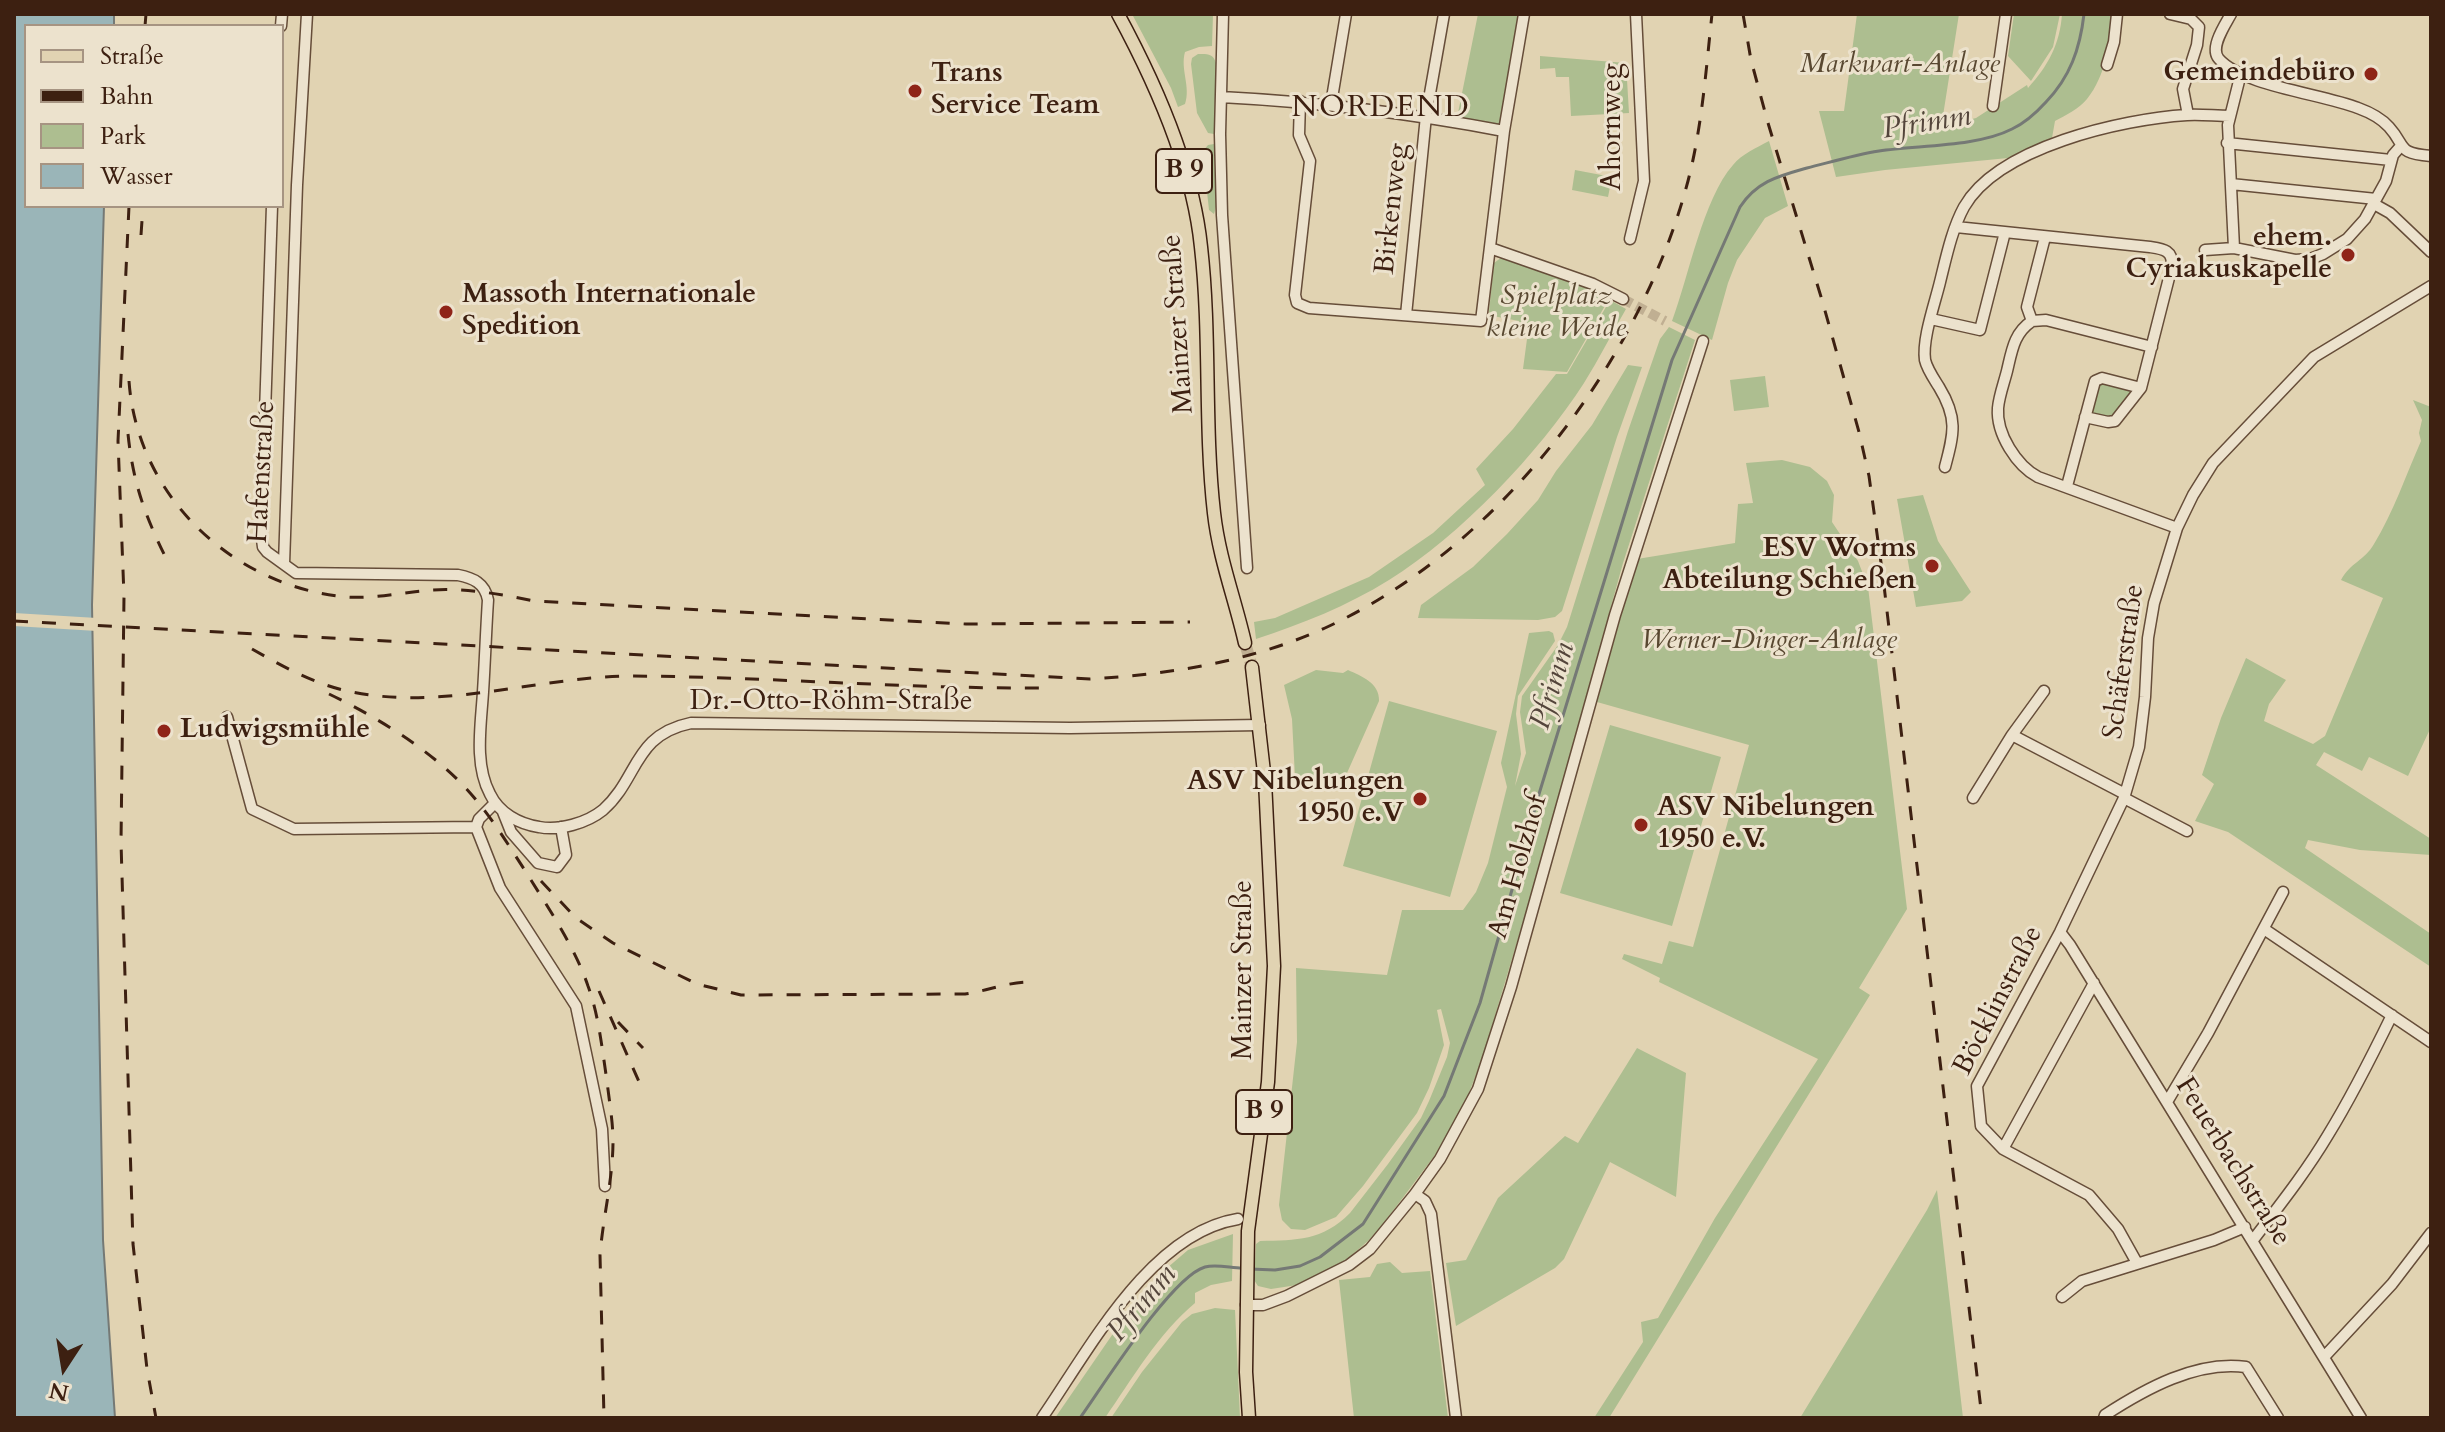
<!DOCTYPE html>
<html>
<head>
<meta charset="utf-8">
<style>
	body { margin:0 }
	#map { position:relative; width:2445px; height:1432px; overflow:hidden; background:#e1d3b2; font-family:Cardo,serif }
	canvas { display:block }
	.frame { position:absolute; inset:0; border:16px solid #3d2011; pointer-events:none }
	.legend { position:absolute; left:24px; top:24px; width:260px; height:184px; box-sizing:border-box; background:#ece2cd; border:2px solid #a69482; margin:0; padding:10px 14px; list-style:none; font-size:24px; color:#3d2011 }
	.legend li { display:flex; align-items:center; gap:16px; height:40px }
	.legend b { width:40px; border:2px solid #a69482 }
	.north { position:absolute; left:24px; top:1328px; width:80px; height:80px; -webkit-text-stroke:6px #ece2cd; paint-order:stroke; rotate:192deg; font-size:22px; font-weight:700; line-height:32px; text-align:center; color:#3d2011 }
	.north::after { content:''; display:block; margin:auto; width:28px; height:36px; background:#3d2011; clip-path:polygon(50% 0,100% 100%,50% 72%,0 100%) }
</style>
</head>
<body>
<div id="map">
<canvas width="2445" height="1432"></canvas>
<div class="frame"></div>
<ul class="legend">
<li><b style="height:10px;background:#e1d3b2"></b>Straße</li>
<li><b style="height:10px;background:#3d2011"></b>Bahn</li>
<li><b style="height:22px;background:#adbe90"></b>Park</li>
<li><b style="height:22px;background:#9ab5b8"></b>Wasser</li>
</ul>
<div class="north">N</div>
</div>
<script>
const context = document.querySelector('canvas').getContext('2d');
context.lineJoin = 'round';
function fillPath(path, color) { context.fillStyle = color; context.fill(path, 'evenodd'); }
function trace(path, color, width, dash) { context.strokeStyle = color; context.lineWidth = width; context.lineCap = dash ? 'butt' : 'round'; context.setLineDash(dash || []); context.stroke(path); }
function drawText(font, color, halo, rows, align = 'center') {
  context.font = font + ' Cardo,serif'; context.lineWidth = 6; context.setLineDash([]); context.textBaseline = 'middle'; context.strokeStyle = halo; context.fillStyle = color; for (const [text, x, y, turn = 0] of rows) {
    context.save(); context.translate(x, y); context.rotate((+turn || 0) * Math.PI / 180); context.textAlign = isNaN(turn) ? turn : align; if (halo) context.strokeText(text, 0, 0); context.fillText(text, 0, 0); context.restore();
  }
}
const green = new Path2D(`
	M1132,14H1213L1212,46L1199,47L1185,52C1180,69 1191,87 1185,104L1178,107L1171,88Z
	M1478,14H1523L1502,128L1457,118Z
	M1857,14H1959L1942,122L1944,126L1976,118L2027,85L2028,88C2048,66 2060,44 2062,14H2115C2109,43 2106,76 2087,99C2079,109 2066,115 2055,121L2052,138L2008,158L1885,170L1836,177L1819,111H1844Z
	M2014,14H2060L2053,47L2031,81L2008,56Z
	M1198,54C1207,54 1213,53 1216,63L1214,134L1208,133L1197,113L1191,64L1192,58Z
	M1540,56L1626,63L1629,113L1571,116L1569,77H1556L1555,68L1540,69Z
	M1769,141L1788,206L1765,218L1737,260L1728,283L1712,340L1672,321C1689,276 1703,199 1733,165C1742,154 1756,148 1769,141Z
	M1214,144L1216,207L1214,214L1209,210L1205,173L1199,156L1208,145Z
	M1575,170L1612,177L1608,197L1572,190Z
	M1502,257L1595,288L1610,297L1567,372L1523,369L1527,339L1518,331L1519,321L1493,316L1489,312L1494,263Z
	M1610,300L1626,309C1612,333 1599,359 1584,383C1538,454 1461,535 1389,580C1347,606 1302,624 1256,639L1254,622L1275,618L1369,577L1433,533L1485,485L1476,469L1513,429L1556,374H1567Z
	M1669,327L1695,340L1623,563L1537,875L1483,1056L1466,1101L1435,1155L1380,1228L1368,1241L1346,1260L1297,1285L1271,1289L1258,1286L1254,1280L1256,1244L1260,1241C1297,1240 1322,1241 1350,1213L1388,1164L1421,1118L1429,1101L1447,1057L1450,1043L1441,1009L1437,1010L1444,1045L1429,1088L1417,1113L1363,1186L1336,1217L1305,1230L1291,1229L1282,1220L1279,1205L1297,1042L1296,968L1387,975L1402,910H1463L1476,892L1488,863L1507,787L1501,763L1529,633L1549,631L1553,633L1555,641L1518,696L1516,714L1521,754L1515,786L1526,753L1520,712L1522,696L1558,645L1567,627L1628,431L1660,339Z
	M1628,365L1642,367L1617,437L1562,611L1555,617L1538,620L1418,618L1421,605L1473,567L1507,534L1538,500L1556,471L1592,425Z
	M1765,376L1769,407L1734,411L1730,380Z
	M2100,383L2132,391L2111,419L2093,415L2091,412L2097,387Z
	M2413,400L2431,407V727L2408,776L2369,757L2362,771L2324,752L2316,765L2431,839V855L2360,850L2308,840L2305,848L2431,934V967L2228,832L2195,821L2214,784L2202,775L2221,718L2246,658L2286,680L2269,704L2264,721L2313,744L2325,736L2383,598L2341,580C2350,563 2365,560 2374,544C2393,513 2406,475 2421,441L2419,433L2422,420Z
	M1782,460L1810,467L1827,481L1834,495L1832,522L1858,561L1868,587L1907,909L1859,988L1870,995L1609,1418H1594L1643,1342L1641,1322L1658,1318L1715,1218L1818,1059L1659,982L1660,978L1622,959L1624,954L1662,964L1669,941L1693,947L1749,745L1597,702L1637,559L1735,543L1738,504L1753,503L1746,463Z
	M1923,495L1938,541L1971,592L1962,601L1916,607L1897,499Z
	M1316,670L1343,673L1348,670C1361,676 1380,683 1379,701L1339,791L1295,777L1292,719L1284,685Z
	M1389,701L1497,731L1450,897L1343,866Z
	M1610,725L1721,757L1672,926L1560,893Z
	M1637,1048L1686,1073L1676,1197L1610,1162L1564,1259L1555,1268L1456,1326L1446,1263L1466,1260L1498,1198L1565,1136L1578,1143Z
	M1937,1190L1963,1418H1800L1927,1210Z
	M1233,1234L1232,1281L1211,1285L1195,1293V1303C1158,1334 1132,1379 1105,1418H1055L1121,1322L1160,1274L1188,1250Z
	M1390,1262L1402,1273L1430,1271L1448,1418H1354L1339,1280L1370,1277L1377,1264Z
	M1215,1308L1235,1310L1240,1418H1111L1142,1372L1182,1322L1192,1314Z`);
const water = new Path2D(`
	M14,14H114V26H26V206H104L92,605L103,1240L115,1418H14Z`);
const pier = new Path2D(`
	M14,613L97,618V631L14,626Z`);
const stream = new Path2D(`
	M1250,1269L1275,1270L1300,1266L1320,1257L1363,1224L1444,1096L1480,1003L1539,794L1672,360L1740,207C1757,181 1779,176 1807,168C1831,162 1854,155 1879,151C1918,145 1977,147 2012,129C2025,123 2036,113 2046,102C2070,77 2080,49 2084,14
	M1080,1418C1103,1386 1171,1277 1205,1267C1216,1264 1231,1268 1242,1268`);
const minorTunnel = new Path2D(`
	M1623,299L1665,321`);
const majorTunnel = new Path2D(`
	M1245,643L1252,667`);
const minor = new Path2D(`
	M1223,14L1220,134L1222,215L1247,568
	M2170,14L2191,19L2199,27L2197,45L2183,89L2188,115
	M2231,14C2225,25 2209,48 2219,59C2243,86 2323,94 2358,108C2369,112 2381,118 2389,127C2407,147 2396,153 2431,156
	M281,26L282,14
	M2107,65L2114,42L2117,14
	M1221,97C1317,102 1410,113 1504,131
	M1300,101L1299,135L1310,161L1295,295L1297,303L1309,308L1481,321L1504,131L1524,14
	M1331,104L1346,14
	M1993,106L2006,14
	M2227,143L2391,160
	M2231,184L2376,199
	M2374,204L2390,213L2431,252
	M272,206L261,532L263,547L267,552L296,573L458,575C473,578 485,583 488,600C486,630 485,661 483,692C481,725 474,764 490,794C499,813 519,824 539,827C559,831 587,823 603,810C639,778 633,735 691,723L1070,728L1260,725
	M1956,227L2150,247C2163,249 2173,250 2172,266L2141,388L2102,378L2095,381L2067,486
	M2045,237L2027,307L2032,321C2014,333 2012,350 2007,371C2004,383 1999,396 1998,408C1996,434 2017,466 2038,477L2177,528
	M1630,239L1644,181L1636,14
	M1490,248L1593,284L1623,299
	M2234,248L2228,125L2241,73
	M2205,250L2234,248L2295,260L2310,259L2323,254L2347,239L2365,219L2386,181L2393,155L2400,147
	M1406,315L1426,116L1444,14
	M1931,319L1980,330L2005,232
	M2032,321L2046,320L2152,347
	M2085,417L2108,422L2115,421L2141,388
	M1945,467C1954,433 1958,418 1939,387C1934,379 1927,369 1925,360C1922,339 1935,303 1940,282C1946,258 1952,229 1964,207C1998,147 2122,119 2187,115C2201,114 2215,116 2230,116
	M284,564L297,185L307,14
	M227,717L252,809L294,829L476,827L479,819L495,803
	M2012,735L2125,794
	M1973,798L2012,735L2044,691
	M2124,798L2187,831
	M503,812L511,832L538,863L557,867L566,855L561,827
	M476,827L500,888L576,1006L602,1129L605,1186
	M2264,929L2431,1042
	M2060,932L2070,945L2361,1418
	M2167,1102L2208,1033L2283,892
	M2003,1149L2094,983
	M1415,1194L1425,1201L1431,1214L1456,1418
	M2253,1240C2279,1206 2306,1172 2328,1135C2352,1096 2372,1056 2392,1015
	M2137,1263L2118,1229L2089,1195L2003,1149L1981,1126L1977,1086L2060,932L2124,798L2139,747L2145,697L2148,638L2154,603L2177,528L2193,495L2213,463L2314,357L2431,286
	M2062,1297L2082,1281L2214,1240L2245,1227
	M1246,1305H1263L1287,1296L1349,1265L1370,1249L1415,1194L1440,1159L1478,1089L1511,987L1615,615L1703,341
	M2324,1357L2392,1284L2431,1233
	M1042,1418C1089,1350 1150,1233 1238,1219
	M2104,1418L2105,1415C2145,1389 2197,1360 2246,1367L2278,1418`);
const major = new Path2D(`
	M1118,14C1156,84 1193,167 1201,247C1211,335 1204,425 1214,513C1219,558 1235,599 1245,643
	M1249,1418L1246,1372L1248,1231L1268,1082L1274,966L1265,781L1252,667`);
const rail = new Path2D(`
	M1743,14L1751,60L1768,123L1822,300L1859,432L1869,476L1883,577L1982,1418
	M145,26L146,14
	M129,206L118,441L124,596L121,842L133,1244L147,1369L156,1418
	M141,235L143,206
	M129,381C137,496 233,587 347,597C376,599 404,592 432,590C467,588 500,594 534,601L966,624L1190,622
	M128,434C133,483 145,516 167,560
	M14,621L1090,679C1171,674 1250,662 1325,628C1498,549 1640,363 1688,181C1702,127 1706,70 1712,14
	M252,649C284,667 316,685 352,692C446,711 540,676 634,676C771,677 908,689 1045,688
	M329,694C373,715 424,746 459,781C485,807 504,838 524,869C547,906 574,945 588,986C599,1016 602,1049 607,1081C609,1100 613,1121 613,1141C613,1179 603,1217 600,1255L604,1418
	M541,881L576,918L613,943L697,984L741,995L965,994C987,991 1007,982 1030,982
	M599,991L640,1084
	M618,1022L643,1048`);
const markers = [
	[2371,74,8,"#8f2418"],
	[915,91,8,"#8f2418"],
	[2348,255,8,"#8f2418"],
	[446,312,8,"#8f2418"],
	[1932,566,8,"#8f2418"],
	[164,731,8,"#8f2418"],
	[1420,799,8,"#8f2418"],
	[1641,825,8,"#8f2418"]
];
const shields = [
	[1184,171,56],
	[1264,1112,56]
];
const shieldNames = [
	["B 9",1184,171],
	["B 9",1264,1112]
];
const parkNames = [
	["Markwart-Anlage",1900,66],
	["Spielplatz",1556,298],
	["kleine Weide",1556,330],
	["Werner-Dinger-Anlage",1769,642]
];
const poiNames = [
	["Gemeindebüro",2355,74],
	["Trans",931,75,"left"],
	["Service Team",931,107,"left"],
	["ehem.",2332,239],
	["Cyriakuskapelle",2332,271],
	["Massoth Internationale",462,296,"left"],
	["Spedition",462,328,"left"],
	["ESV Worms",1916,550],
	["Abteilung Schießen",1916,582],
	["Ludwigsmühle",180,731,"left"],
	["ASV Nibelungen",1404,783],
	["1950 e.V",1404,815],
	["ASV Nibelungen",1657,809,"left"],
	["1950 e.V.",1657,841,"left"]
];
const streetNames = [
	["Ahornweg",1614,127,-90],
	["Birkenweg",1393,209,-84],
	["Mainzer Straße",1179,324,-94],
	["Hafenstraße",263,472,-87],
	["Schäferstraße",2125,662,-82],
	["Dr.-Otto-Röhm-Straße",831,703],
	["Am Holzhof",1519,867,-74],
	["Mainzer Straße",1245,970,-90],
	["Böcklinstraße",1999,1001,-63],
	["Feuerbachstraße",2232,1162,58]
];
const neighbourhoodNames = [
	["NORDEND",1381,109]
];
const waterNames = [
	["Pfrimm",1927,124,-9],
	["Pfrimm",1554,686,-73],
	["Pfrimm",1143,1304,-50]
];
fillPath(green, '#adbe90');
fillPath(water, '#9ab5b8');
trace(water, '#757975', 2);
fillPath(pier, '#e1d3b2');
trace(stream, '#757975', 3);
trace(minorTunnel, '#c0af92', 10, [10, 5]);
trace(majorTunnel, '#c0af92', 12, [12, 6]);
trace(minor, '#664d39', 13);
trace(major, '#3d2011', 15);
trace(minor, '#ece2cd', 10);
trace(major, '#e1d3b2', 12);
trace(rail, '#3d2011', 3, [14, 14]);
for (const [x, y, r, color] of markers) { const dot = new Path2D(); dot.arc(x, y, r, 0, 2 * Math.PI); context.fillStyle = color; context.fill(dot); trace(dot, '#ece2cd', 3); }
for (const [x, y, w] of shields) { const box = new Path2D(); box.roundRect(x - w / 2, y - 22, w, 44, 6); context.fillStyle = '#ece2cd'; context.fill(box); trace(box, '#3d2011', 2); }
drawText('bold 26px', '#3d2011', null, shieldNames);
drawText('italic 28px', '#594831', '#ece2cd', parkNames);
drawText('bold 28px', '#3d2011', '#ece2cd', poiNames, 'right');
drawText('28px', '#3d2011', '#ece2cd', streetNames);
context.letterSpacing = '2px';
drawText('30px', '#3d2011', '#ece2cd', neighbourhoodNames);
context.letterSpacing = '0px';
drawText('italic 30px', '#54453b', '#ece2cd', waterNames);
</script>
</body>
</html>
